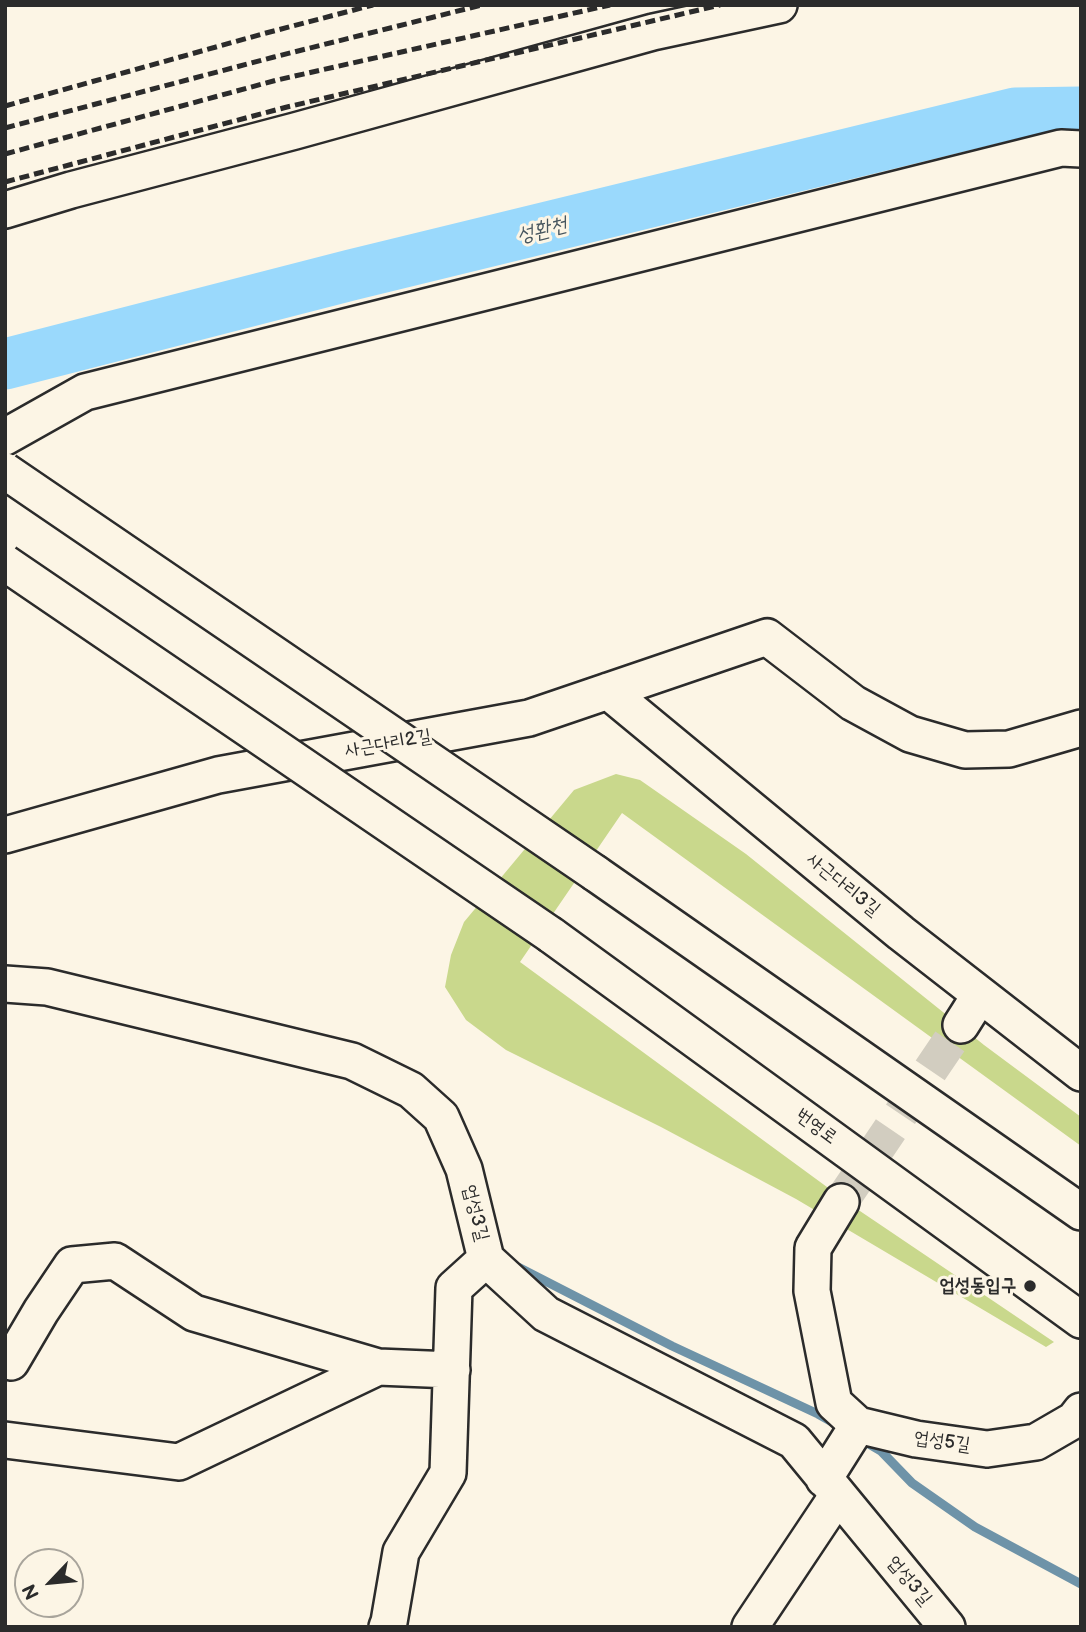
<!DOCTYPE html>
<html>
<head>
<meta charset="utf-8">
<style>
	body { margin:0 }
	#map { position:relative; width:1086px; height:1632px; overflow:hidden; background:#fcf5e5; font-family:"Balsamiq Sans",sans-serif }
	canvas { display:block }
	.frame { position:absolute; inset:0; border:7px solid #2b2b2b; pointer-events:none }
	.north { position:absolute; left:14px; top:1548px; width:70px; height:70px; box-sizing:border-box; background:#fcf5e5; border:2px solid #a8a49b; border-radius:50%; rotate:244deg; font-size:19px; font-weight:700; line-height:28px; text-align:center; color:#2b2b2b }
	.north::after { content:''; display:block; margin:auto; width:24px; height:32px; background:#2b2b2b; clip-path:polygon(50% 0,100% 100%,50% 72%,0 100%) }
</style>
</head>
<body>
<div id="map">
<canvas width="1086" height="1632"></canvas>
<div class="frame"></div>
<div class="north">N</div>
</div>
<script>
const context = document.querySelector('canvas').getContext('2d');
context.lineJoin = 'round';
function fillPath(path, color) { context.fillStyle = color; context.fill(path, 'evenodd'); }
function trace(path, color, width, dash) { context.strokeStyle = color; context.lineWidth = width; context.lineCap = dash ? 'butt' : 'round'; context.setLineDash(dash || []); context.stroke(path); }
function drawText(font, color, halo, rows, align = 'center') {
  context.font = font + ' "Balsamiq Sans","Poor Story",sans-serif'; context.lineWidth = 6; context.setLineDash([]); context.textBaseline = 'middle'; context.strokeStyle = halo; context.fillStyle = color; for (const [text, x, y, turn = 0] of rows) {
    context.save(); context.translate(x, y); context.rotate((+turn || 0) * Math.PI / 180); context.textAlign = isNaN(turn) ? turn : align; if (halo) context.strokeText(text, 0, 0); context.fillText(text, 0, 0); context.restore();
  }
}
const green = new Path2D(`
	M616,774L640,780L746,854L984,1045L1081,1117V1146L622,813L520,962L857,1209L1054,1342L1046,1347L796,1199L661,1127L506,1050L466,1020L445,987L451,955L464,922L574,790Z`);
const stream = new Path2D(`
	M518,1267L672,1346L818,1414L834,1423
	M864,1441L881,1451L912,1483L975,1527L1081,1584`);
const river = new Path2D(`
	M5,364L351,275L1015,113L1081,112`);
const minorTunnel = new Path2D(`
	M841,1202L961,1025`);
const minor = new Path2D(`
	M5,210L71,190L295,131L653,32L779,5
	M5,437L85,392L1061,148L1081,149
	M608,691L901,933L1081,1073
	M5,835L218,775L529,718L767,637L853,703L910,734L965,750L1009,749L1081,728
	M595,873L1081,1212
	M551,935L1081,1320
	M5,984L47,987L352,1061L411,1090L441,1117L464,1169L486,1259L546,1314L794,1441L947,1627
	M961,1025L980,995
	M841,1202L813,1248L812,1291L834,1403L858,1425
	M11,1362L41,1311L72,1265L115,1261L194,1313L378,1367
	M5,1440L179,1462L378,1367L452,1370
	M824,1479L858,1425L916,1439L987,1449L1036,1442L1074,1420L1081,1411
	M387,1627L389,1622L401,1552L448,1473L454,1288L486,1259
	M750,1627L838,1495`);
const rail = new Path2D(`
	M5,106L266,33L373,5
	M5,128L274,57L482,5
	M5,154L277,80L610,5
	M5,182L287,107L720,5`);
const minorBridge = new Path2D(`
	M5,471L595,873
	M5,563L551,935`);
const markers = [
	[1030,1286,7,"#2b2b2b"]
];
const streetNames = [
	["사근다리2길",388,744,-10],
	["사근다리3길",843,885,39],
	["번영로",816,1127,36],
	["업성3길",475,1213,76],
	["업성5길",942,1442,8],
	["업성3길",909,1581,50]
];
const poiNames = [
	["업성동입구",1016,1286]
];
const waterNames = [
	["성환천",542,231,-14]
];
fillPath(green, '#c9d88c');
trace(stream, '#6e93a8', 9);
trace(river, '#9ad9fc', 51);
trace(minorTunnel, '#d2cdc0', 35, [35, 18]);
trace(minor, '#2b2b2b', 40);
trace(minor, '#fcf5e5', 35);
trace(rail, '#2b2b2b', 5, [10, 5]);
trace(minorBridge, '#2b2b2b', 40, []);
trace(minorBridge, '#fcf5e5', 35);
for (const [x, y, r, color] of markers) { const dot = new Path2D(); dot.arc(x, y, r, 0, 2 * Math.PI); context.fillStyle = color; context.fill(dot); trace(dot, '#fcf5e5', 2.5); }
drawText('19px', '#2b2b2b', '#fcf5e5', streetNames);
drawText('bold 19px', '#2b2b2b', '#fcf5e5', poiNames, 'right');
drawText('italic 21px', '#47565f', '#fcf5e5', waterNames);
</script>
</body>
</html>
